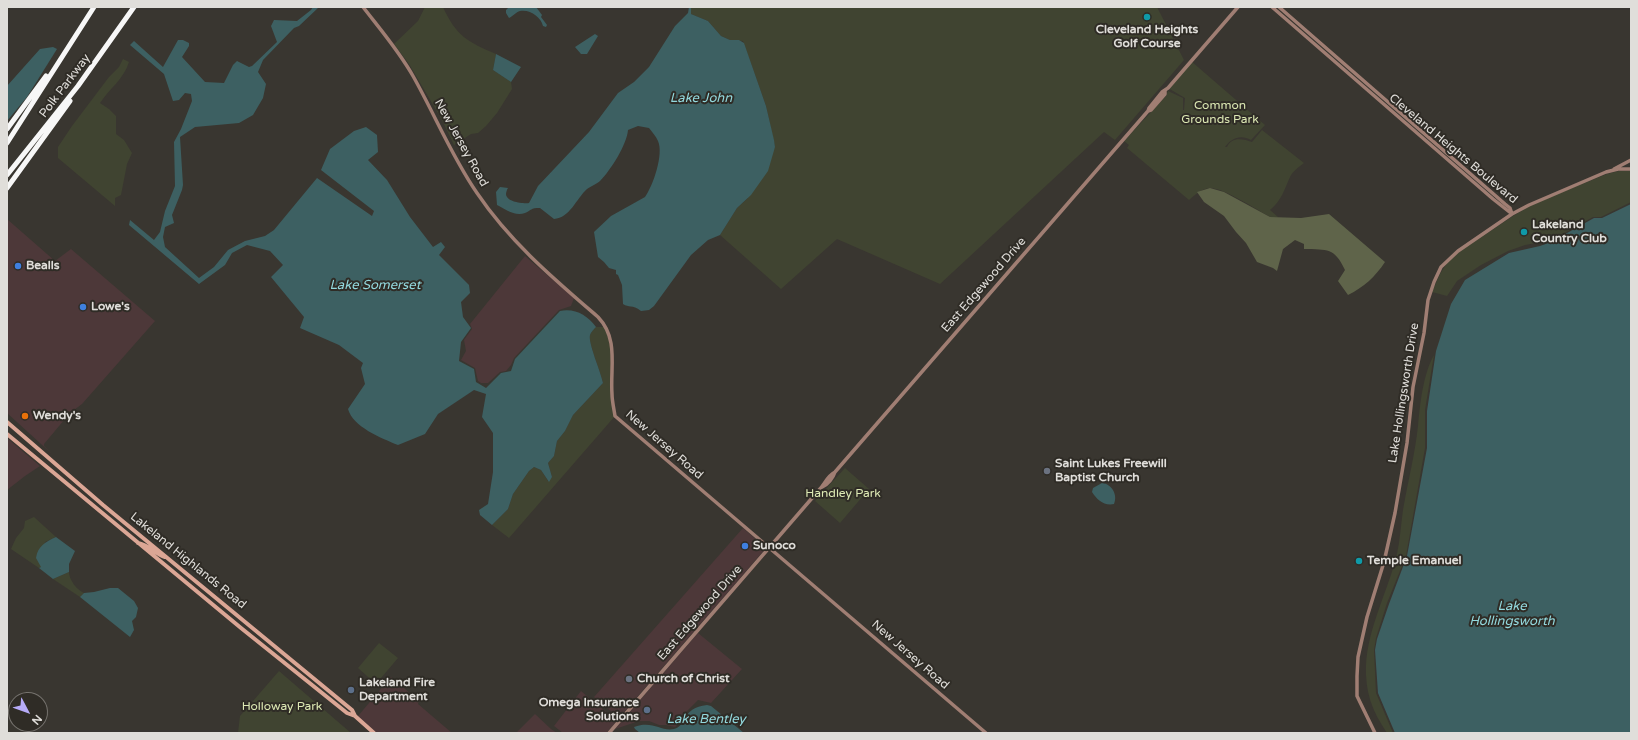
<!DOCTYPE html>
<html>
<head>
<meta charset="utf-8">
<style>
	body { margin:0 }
	#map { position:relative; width:1638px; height:740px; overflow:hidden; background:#393630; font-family:"Varela Round",sans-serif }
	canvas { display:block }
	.frame { position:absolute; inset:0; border:8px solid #e0deda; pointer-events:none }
	.north { position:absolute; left:8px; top:692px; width:40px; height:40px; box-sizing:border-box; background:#2f2c26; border:1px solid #76736e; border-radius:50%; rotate:131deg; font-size:11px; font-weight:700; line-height:16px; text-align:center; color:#e0deda }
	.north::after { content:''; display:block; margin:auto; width:14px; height:18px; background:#b6abf8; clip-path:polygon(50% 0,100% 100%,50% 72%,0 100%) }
</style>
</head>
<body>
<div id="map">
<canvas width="1638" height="740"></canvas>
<div class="frame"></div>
<div class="north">N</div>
</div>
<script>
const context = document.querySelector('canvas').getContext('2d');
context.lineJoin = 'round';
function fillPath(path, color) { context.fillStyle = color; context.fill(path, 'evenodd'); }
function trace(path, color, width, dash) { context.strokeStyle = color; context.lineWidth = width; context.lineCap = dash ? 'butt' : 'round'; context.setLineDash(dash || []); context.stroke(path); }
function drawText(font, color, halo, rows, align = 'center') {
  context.font = font + ' "Varela Round",sans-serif'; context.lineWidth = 4; context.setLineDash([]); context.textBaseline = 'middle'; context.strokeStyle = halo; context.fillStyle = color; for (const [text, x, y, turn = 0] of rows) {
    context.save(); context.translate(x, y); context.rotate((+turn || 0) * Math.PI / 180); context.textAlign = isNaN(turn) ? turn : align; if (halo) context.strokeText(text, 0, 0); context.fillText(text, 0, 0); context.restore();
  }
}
const commercial = new Path2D(`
	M7,219L55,261L71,249L155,321L82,404L70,413L44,444V446L52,454L7,413Z
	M525,256L574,298L571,306L559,310L514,358L511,365L506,371L500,372L488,383H481L478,381L475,368L461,360L466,351L464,340L472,329L470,324Z
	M7,438L40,466L25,476L7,490Z
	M743,528L766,548L619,718L594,697Z
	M698,633L742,669L711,703L698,700L686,712L680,723L675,727L666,725H659L649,721H639L615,729Z
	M391,677L419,701L418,704L452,733H377L358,716Z
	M581,691L617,721L606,733H563L554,726Z
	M535,714L551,729L557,733H516Z`);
const green = new Path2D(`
	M425,7H443C456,36 468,42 496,54L493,70L511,82L512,89L497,113L486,126L478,133L471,134L454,145L442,120L409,64L394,44L418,21Z
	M691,7H1157L1184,60L1115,140L1104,132L940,284L837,239L781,289L720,235L737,208L747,199L775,147L766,106L743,41L730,40L721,36L708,21L691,14Z
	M123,59L129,62C124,79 109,89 100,103L109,109L116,116V134L124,140L132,153L127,164L121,195L115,198V206L58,158V147L72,126L109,77L119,67Z
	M1191,61L1265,125L1251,140C1241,134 1231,138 1225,147H1227C1232,136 1243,139 1252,142L1262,130L1304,163C1299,167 1293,171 1290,177C1284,190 1282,200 1270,210L1278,217H1270C1256,209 1225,189 1211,188C1202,188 1195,195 1189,200L1127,148L1129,145L1124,141L1166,96L1168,91L1183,98V110H1184L1185,98L1168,88Z
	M1619,171H1631V202L1601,217H1593L1552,240L1525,245L1508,251L1481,265L1457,281L1447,296L1432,292L1440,274L1447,263L1459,252L1513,216L1530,206L1550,197L1607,174Z
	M596,327H606L611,338L612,393L615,416L509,538L492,525L508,509L513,494L529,471L534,467L541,470L548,481L552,477L548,463L554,456L557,441L565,431L573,415L603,383C601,372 588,343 590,335C591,332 594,329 596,327Z
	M1434,355L1425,410V448L1406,556L1387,603L1376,638L1374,650L1376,693L1393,733H1387C1372,711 1365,692 1366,665C1368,627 1388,591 1397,554C1400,540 1401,524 1403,510C1408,481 1415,454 1418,426C1420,405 1423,374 1434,355Z
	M845,468L869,489L840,523L815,501Z
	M34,517L56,537L45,542L41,567L39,568L11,549L16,538L24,528L25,521Z
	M69,572C69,580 77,590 84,593L80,597L53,579Z
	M379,643L398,658L376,684L358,668Z
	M279,671L351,733H238L240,716Z`);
const forest = new Path2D(`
	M1210,188L1224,192L1270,217L1301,218L1329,214L1385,262C1375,277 1364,287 1348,295L1338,281L1345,270C1334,247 1328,250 1304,249V244L1295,240L1283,249L1277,271L1273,268L1257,262L1246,243L1236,232L1224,216L1204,202L1197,192Z`);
const water = new Path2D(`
	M313,7H319L299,26L294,28L263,60L258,72L266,84L263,98L253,115L239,123L195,127L180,137L183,185L182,190L172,215L174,223L165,227L163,237L165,247L199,278L214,267L228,250L245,241L265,236L274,230L317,178L372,216L374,211L321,170L330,149L354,131L366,127L377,135L378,152L368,160L387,180L410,217L433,247L441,242L445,247L439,255L469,285L470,293L461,302L463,317L471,328L461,342L459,361L474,369L476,382L486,388L501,373L511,371L515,359L560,311C575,308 587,315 596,327C594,329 591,332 590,335C588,343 601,372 603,383L573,415L565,431L557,441L554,456L548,463L552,477L549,482L541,470L534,467L529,471L513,494L508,509L492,525L480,515L479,510L488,504L493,472V433L482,417L486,394L474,390L438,414L425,434L398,445C381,438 353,427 348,409L365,384L361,368L363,363L339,345L300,328L304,317L271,277L283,265L270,251L247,245L232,253L225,265L199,284L129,225L130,220L154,240L160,232L165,211L175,186L174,142L181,129L192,101L191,94L185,93L179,100L173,101L164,74L130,45L134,41L163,67L178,40H183L189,43V46L182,57L205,82L224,83L233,65L237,61L249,67L252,66L277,42L271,26L274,20L297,21L311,10Z
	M509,7H536L542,15L541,17L547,25L546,27L543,26C541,17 530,9 520,11C516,12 513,16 509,18L506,13V10Z
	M689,7H691V14L708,21L721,36L730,40H739L744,43L766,106L774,140L775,147L768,171L751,195L737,208L720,235L708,240L691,255L654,306L649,310L641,311C632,304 629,308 623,304L622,285L618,275L616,274V270L609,268L604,262L598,257L594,232L611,216L645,197C653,186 664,154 658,141C656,136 652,132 649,128L638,126L628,130C627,144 611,170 600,181C597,184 591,186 587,189C576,199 570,218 554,219L540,208C530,208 532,210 525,213C515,217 505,209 497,205L496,192L500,187L508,188C507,189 506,193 506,194C506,202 524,204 529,203L538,186L589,132L618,93L634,82L649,67L675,26L688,13Z
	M595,34L598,36L587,54H581L575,47Z
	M53,47L57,49L27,97L7,121V86L40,49Z
	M496,54L521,67L511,82L493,70Z
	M1631,204V733H1395L1378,693L1375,650L1377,639L1389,604L1407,556L1427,448V411L1436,351L1451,304L1465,280L1509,253L1540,246L1551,242L1594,218H1602Z
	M1102,483C1112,484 1118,495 1114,504C1104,506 1097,500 1092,492L1093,488Z
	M56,537L75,551L69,564V572L53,579L39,568L41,567L36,558C38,546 45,542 56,537Z
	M110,588H118L134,601L138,608L136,617L132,621L134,630L130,637L80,597L84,593L94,592Z
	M707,705L711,706L744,733H640L635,729L634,727C653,720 661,732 674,729C687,726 681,708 707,705Z`);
const tertiary = new Path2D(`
	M363,7C380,29 399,51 413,76C435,115 452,157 477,193C510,242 554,279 598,317C619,339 610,367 612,394C612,401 614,409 615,416L986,733
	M1272,7L1493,199L1512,214
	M1279,7L1505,204L1510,208L1512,214
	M1148,111L1151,110L1165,94V91
	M1614,169L1631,160
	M822,487C828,485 833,478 835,472
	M609,733L819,490C825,484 827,476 835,472L1148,111L1149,108L1162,92L1168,88L1238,7
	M1375,733L1357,696V676L1358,657L1367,617L1384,562L1395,513L1407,443L1413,387L1424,333L1428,300L1434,282L1441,267L1458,251L1512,214L1529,205L1606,172L1618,169H1631`);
const secondary = new Path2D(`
	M7,422L103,505L352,710L355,716L374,733
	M7,434L241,628L347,713L355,716
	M138,543C149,545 155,554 165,557`);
const motorway = new Path2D(`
	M7,129L46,76
	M7,143L94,7
	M7,175L78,86L134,7
	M7,188L70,101`);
const markers = [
	[1147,17,4,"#0f9aa8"],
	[1524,232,4,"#0f9aa8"],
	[18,266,4,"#3f7fe0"],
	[83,307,4,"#3f7fe0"],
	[25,416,4,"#e8710a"],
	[1047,471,4,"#6b7280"],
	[745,546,4,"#3f7fe0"],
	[1359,561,4,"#0f9aa8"],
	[629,679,4,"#6b7280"],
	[351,690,4,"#5c6f8a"],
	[647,710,4,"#5c6f8a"]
];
const poiNames = [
	["Cleveland Heights",1147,30,"center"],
	["Golf Course",1147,44,"center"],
	["Lakeland",1532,225],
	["Country Club",1532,239],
	["Bealls",26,266],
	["Lowe's",91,307],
	["Wendy's",33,416],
	["Saint Lukes Freewill",1055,464],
	["Baptist Church",1055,478],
	["Sunoco",753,546],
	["Temple Emanuel",1367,561],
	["Church of Christ",637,679],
	["Lakeland Fire",359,683],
	["Department",359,697],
	["Omega Insurance",639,703,"right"],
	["Solutions",639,717,"right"]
];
const streetNames = [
	["Polk Parkway",65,86,-53],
	["New Jersey Road",461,143,61],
	["Cleveland Heights Boulevard",1453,149,40],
	["East Edgewood Drive",984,285,-49],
	["Lake Hollingsworth Drive",1404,393,-81],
	["New Jersey Road",664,445,41],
	["Lakeland Highlands Road",188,561,39],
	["East Edgewood Drive",700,613,-49],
	["New Jersey Road",910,655,41]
];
const parkNames = [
	["Common",1220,106],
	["Grounds Park",1220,120],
	["Handley Park",843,494],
	["Holloway Park",282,707]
];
const waterNames = [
	["Lake John",701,99],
	["Lake Somerset",375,286],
	["Lake",1512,607],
	["Hollingsworth",1512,622],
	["Lake Bentley",706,720]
];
fillPath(commercial, '#4d3839');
fillPath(green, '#404431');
fillPath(forest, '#5f644a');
fillPath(water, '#3d6062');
trace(tertiary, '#a07e73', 3.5);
trace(secondary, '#dba695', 4);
trace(motorway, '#f7f7f7', 5);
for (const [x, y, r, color] of markers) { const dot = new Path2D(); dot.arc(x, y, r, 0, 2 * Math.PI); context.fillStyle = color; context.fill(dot); trace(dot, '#2f2c26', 1.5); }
drawText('bold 12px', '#e0deda', '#2f2c26', poiNames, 'left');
drawText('12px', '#e0deda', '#2f2c26', streetNames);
drawText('12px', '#dde9b4', '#2f2c26', parkNames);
drawText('italic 13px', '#93d9de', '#2f2c26', waterNames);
</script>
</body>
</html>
